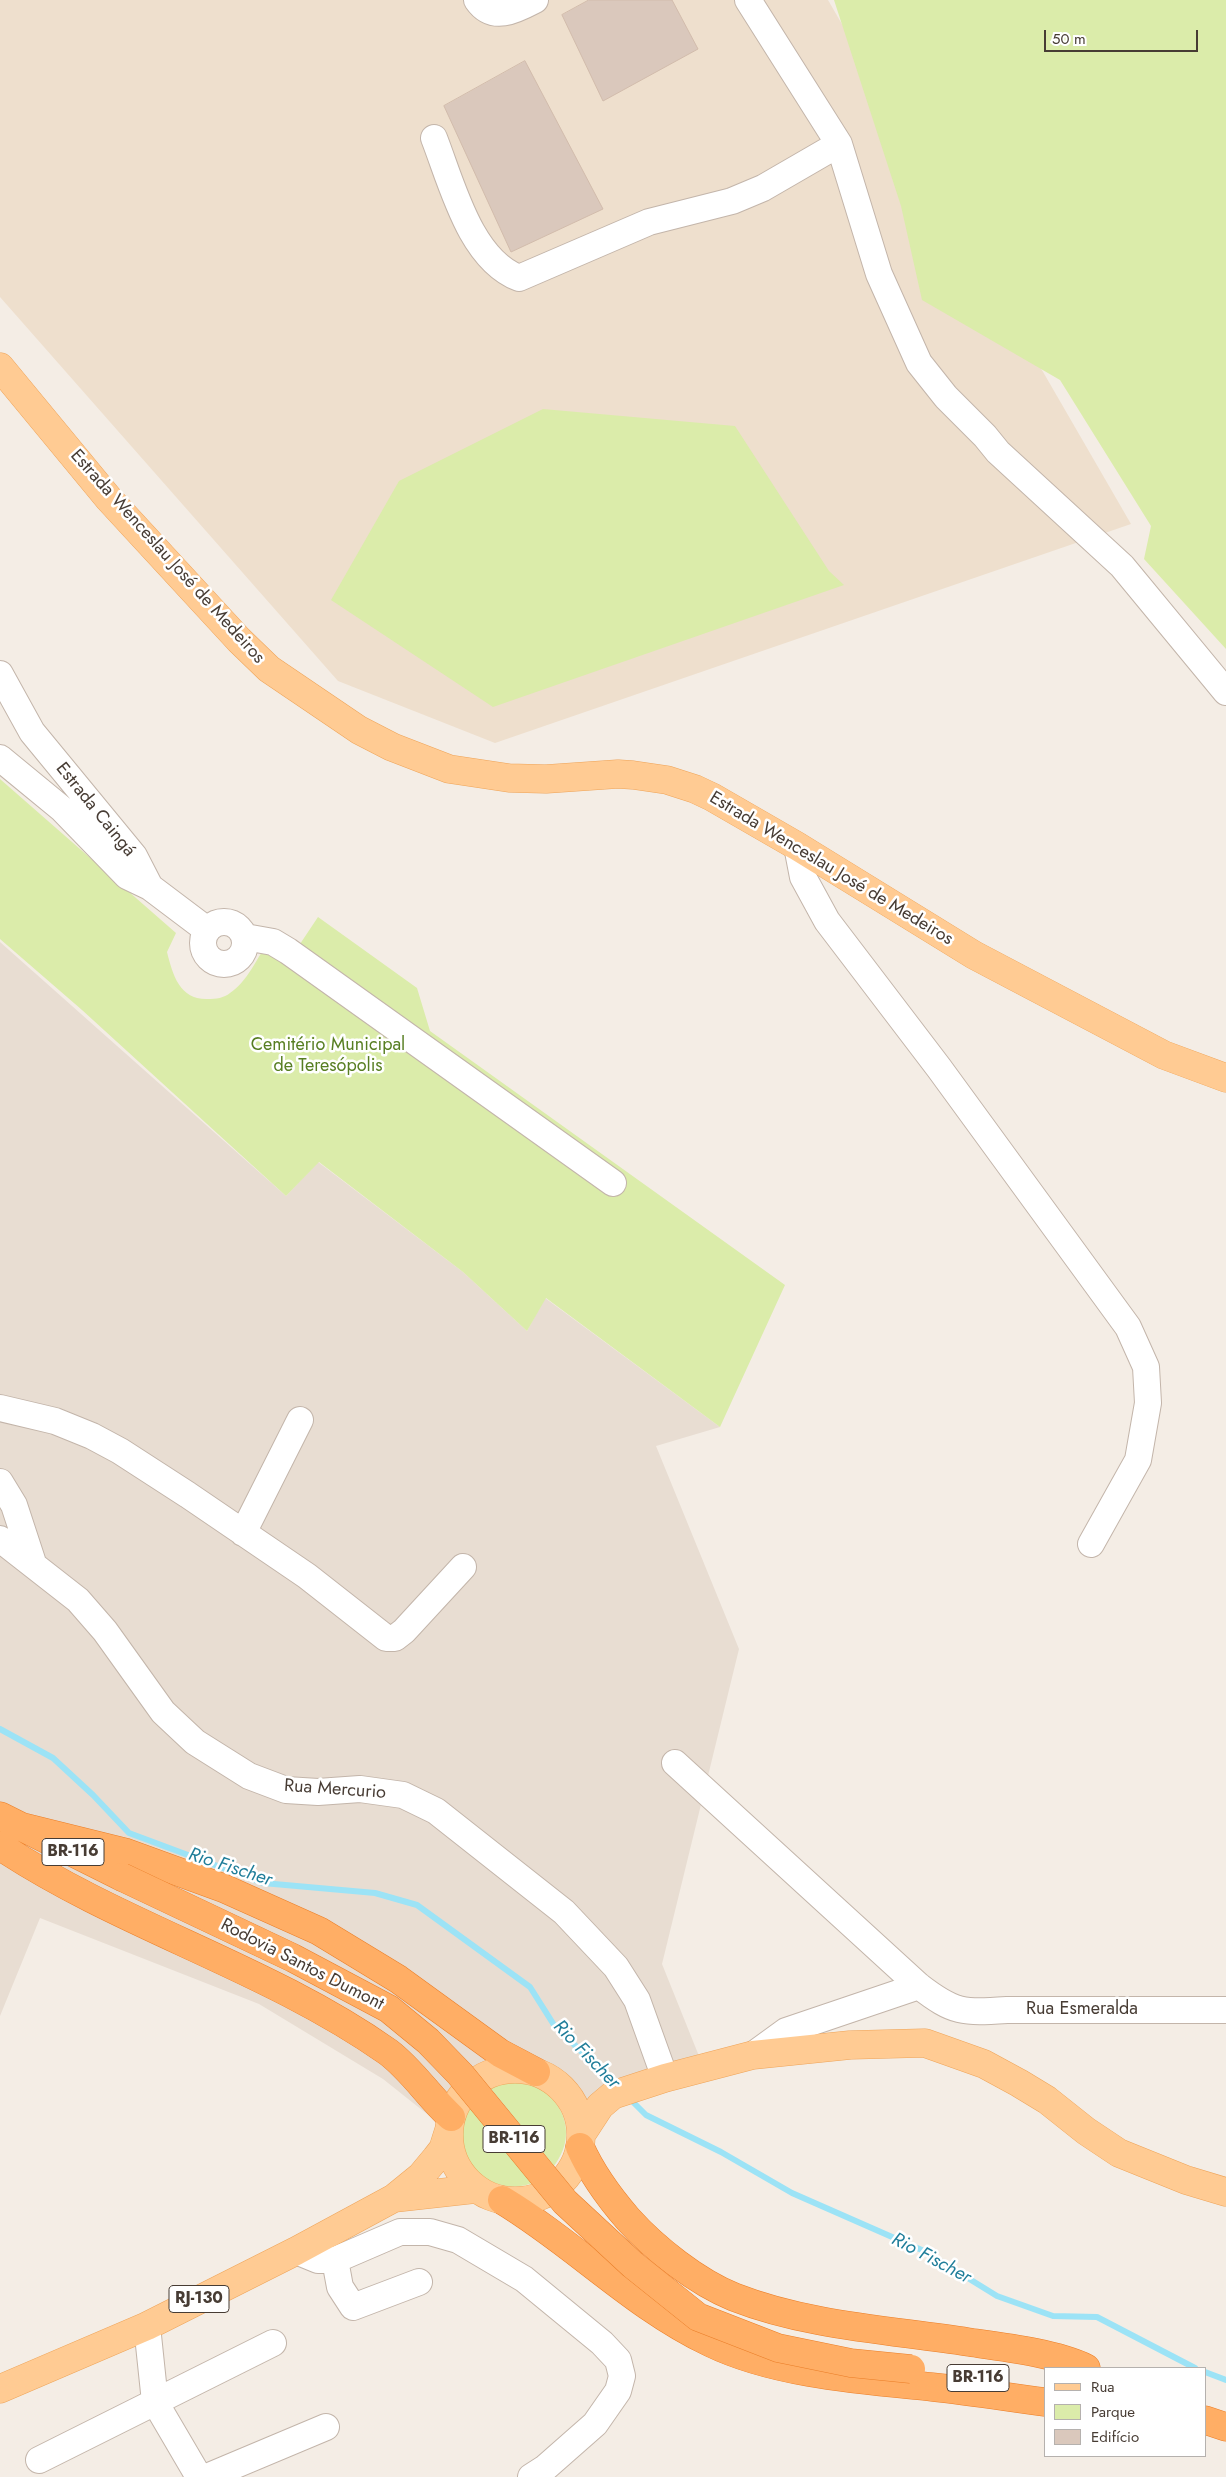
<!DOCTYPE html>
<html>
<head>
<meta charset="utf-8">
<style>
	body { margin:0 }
	#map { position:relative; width:1226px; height:2477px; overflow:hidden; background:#f4ede5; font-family:Jost,sans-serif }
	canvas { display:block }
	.legend { position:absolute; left:1044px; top:2367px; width:162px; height:90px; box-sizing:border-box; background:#fff; border:1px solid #b5b1ae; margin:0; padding:6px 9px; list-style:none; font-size:15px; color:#473c34 }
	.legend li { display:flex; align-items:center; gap:10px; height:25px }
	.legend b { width:25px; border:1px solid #b5b1ae }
	.scale { position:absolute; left:1044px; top:30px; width:154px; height:22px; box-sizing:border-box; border:2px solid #473c34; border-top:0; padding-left:6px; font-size:15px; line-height:18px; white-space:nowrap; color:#473c34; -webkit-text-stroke:4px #fff; paint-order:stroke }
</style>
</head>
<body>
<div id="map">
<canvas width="1226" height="2477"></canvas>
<ul class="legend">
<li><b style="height:6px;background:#ffcb93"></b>Rua</li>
<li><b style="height:14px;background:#dbecaa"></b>Parque</li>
<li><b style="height:14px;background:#dac8bc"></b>Edifício</li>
</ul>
<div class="scale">50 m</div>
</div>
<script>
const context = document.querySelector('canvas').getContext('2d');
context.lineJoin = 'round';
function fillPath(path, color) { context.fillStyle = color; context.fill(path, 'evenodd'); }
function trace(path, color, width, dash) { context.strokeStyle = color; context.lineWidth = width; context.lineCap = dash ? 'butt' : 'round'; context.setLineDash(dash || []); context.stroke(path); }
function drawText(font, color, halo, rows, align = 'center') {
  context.font = font + ' Jost,sans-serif'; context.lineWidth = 5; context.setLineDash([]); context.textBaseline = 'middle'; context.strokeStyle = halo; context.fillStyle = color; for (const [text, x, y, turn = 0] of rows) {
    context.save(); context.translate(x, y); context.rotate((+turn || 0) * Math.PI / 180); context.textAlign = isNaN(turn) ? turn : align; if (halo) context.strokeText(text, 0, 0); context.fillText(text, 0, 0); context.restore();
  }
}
const residential = new Path2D(`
	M0,942L286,1196L318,1162L463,1272L527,1331L545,1298L720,1427L656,1446L739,1649L662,1964L701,2061L533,2118L476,2153L383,2079L259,2004L40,1918L0,2016Z`);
const education = new Path2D(`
	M0,0H828L1131,524L495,743L338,681L0,297Z`);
const green = new Path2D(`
	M834,0H1226V649L1144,559L1151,526L1060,380L922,300L901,206Z
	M543,409L735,426L829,571L844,585L493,707L331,600L399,481Z
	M0,779L176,933L167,952C173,976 180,1000 208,999C216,999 224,998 230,993C247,982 258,957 269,940L292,956L318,917L417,988L430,1031L785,1285L720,1427L546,1298L527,1331L463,1272L319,1162L286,1196L82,1010L0,939Z
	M503,2080C550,2077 586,2125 554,2166L488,2085Z
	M469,2102L535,2182C487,2203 438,2147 469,2102Z`);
const stream = new Path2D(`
	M0,1729L53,1758L93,1795L129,1833L263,1883L375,1893L417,1905L530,1987L554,2025L617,2086
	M628,2097L646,2115L721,2152L792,2193L924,2251L997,2296L1053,2316L1097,2317L1195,2368
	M1205,2372L1226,2380`);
const building = new Path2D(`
	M589,0H672L698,49L603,101L562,15Z
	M525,61L603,209L511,252L444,106Z`);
const minor = new Path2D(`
	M477,0C493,23 516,10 535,0
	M748,0L839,144L879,274L919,363L946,397L985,436L998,452L1122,566L1226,692
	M434,138C452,184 470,259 519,278L649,222L732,201L763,188L839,144
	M0,674L32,732L134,856L150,887L207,930
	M0,758L62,809L127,876L150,887
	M797,846L803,877L827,921L939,1068L1128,1327L1146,1367L1148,1403L1138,1460L1091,1544
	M203 943a21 21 0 1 1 42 0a21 21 0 1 1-42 0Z
	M245,937L273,942L288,951L613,1183
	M0,1408L55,1421L92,1436L120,1451L188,1495L307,1576L386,1638H395L404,1631L463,1567
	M0,1482L14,1505L33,1563
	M243,1533L300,1420
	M0,1539L78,1600L105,1631L163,1712L195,1742L249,1776L286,1790L318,1792L360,1789L403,1795L436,1811L564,1912L616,1967L637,2000L665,2078
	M675,1763L919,1986C954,2013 963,2013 1007,2010H1226
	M753,2055L786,2031L919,1986
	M296,2251L318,2260H335L400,2232H430L458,2240L524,2279L602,2343L618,2360L622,2376L618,2391L595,2424L545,2468L531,2477
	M335,2260L340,2287L353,2307L419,2282
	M39,2460L155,2402L147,2326
	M199,2477L155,2402L273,2343
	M207,2477L326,2427`);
const major = new Path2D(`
	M0,367L109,499L239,640L269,669L359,730L392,747L449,769L509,778L546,779L618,774L633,775L667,780L695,789L712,797L797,846L974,955L1164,1055L1226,1078
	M449 2135a66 66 0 1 1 132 0a66 66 0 1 1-132 0Z
	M581,2135L600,2106L613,2095L665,2078L753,2055L850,2045L925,2043L984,2064L1019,2083L1047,2100L1086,2131L1119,2153L1186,2180L1226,2192
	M394,2198L475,2189
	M0,2389L147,2326L296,2251L394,2198L421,2176L436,2158L443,2149L449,2130`);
const highway = new Path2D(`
	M0,1816L122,1877
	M23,1827L124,1852L223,1888L319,1931L398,1979L500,2053L536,2072
	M0,1846C122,1927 267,1967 388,2052C412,2070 429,2097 451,2117
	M580,2147C592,2174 609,2197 628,2219C655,2249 697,2282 734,2297C808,2326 891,2330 968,2342C1003,2347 1055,2353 1086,2368
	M502,2200C575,2244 633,2306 711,2343C775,2374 862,2380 932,2387C970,2391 1007,2397 1045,2402
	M1205,2420L1226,2427`);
const highwayBridge = new Path2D(`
	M122,1877L293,1958L389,2009L428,2041L460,2074L565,2202L633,2265L698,2317L778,2348L851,2363L911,2369`);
const shields = [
	[73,1852,62],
	[514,2139,62],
	[199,2299,60],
	[978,2378,62]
];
const shieldNames = [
	["BR-116",73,1852],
	["BR-116",514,2139],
	["RJ-130",199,2299],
	["BR-116",978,2378]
];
const streetNames = [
	["Estrada Wenceslau José de Medeiros",167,557,48],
	["Estrada Caingá",95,810,51],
	["Estrada Wenceslau José de Medeiros",831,869,31],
	["Rua Mercurio",335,1790,4],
	["Rodovia Santos Dumont",302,1965,27],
	["Rua Esmeralda",1082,2010]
];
const parkNames = [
	["Cemitério Municipal",328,1046],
	["de Teresópolis",328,1067]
];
const waterNames = [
	["Rio Fischer",230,1868,18],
	["Rio Fischer",586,2055,46],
	["Rio Fischer",931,2259,28]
];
fillPath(residential, '#e8ddd2');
fillPath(education, '#eedfcd');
fillPath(green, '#dbecaa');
trace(stream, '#9ce3f6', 6);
fillPath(building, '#dac8bc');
trace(building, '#d2bcac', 1);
trace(minor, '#c3b5aa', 28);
trace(major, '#eea459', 29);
trace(highway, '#ea7e28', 29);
trace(minor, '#fff', 26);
trace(major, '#ffcb93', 28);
trace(highway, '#ffae65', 28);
trace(highwayBridge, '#ea7e28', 29, []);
trace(highwayBridge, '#ffae65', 28);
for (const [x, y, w] of shields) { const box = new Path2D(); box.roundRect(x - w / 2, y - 13.5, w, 27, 4); context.fillStyle = '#fff'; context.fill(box); trace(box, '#473c34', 1); }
drawText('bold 16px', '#473c34', null, shieldNames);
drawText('18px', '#473c34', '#fff', streetNames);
drawText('18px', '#577e22', '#fff', parkNames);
drawText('italic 19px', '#207e9a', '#fff', waterNames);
</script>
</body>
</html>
